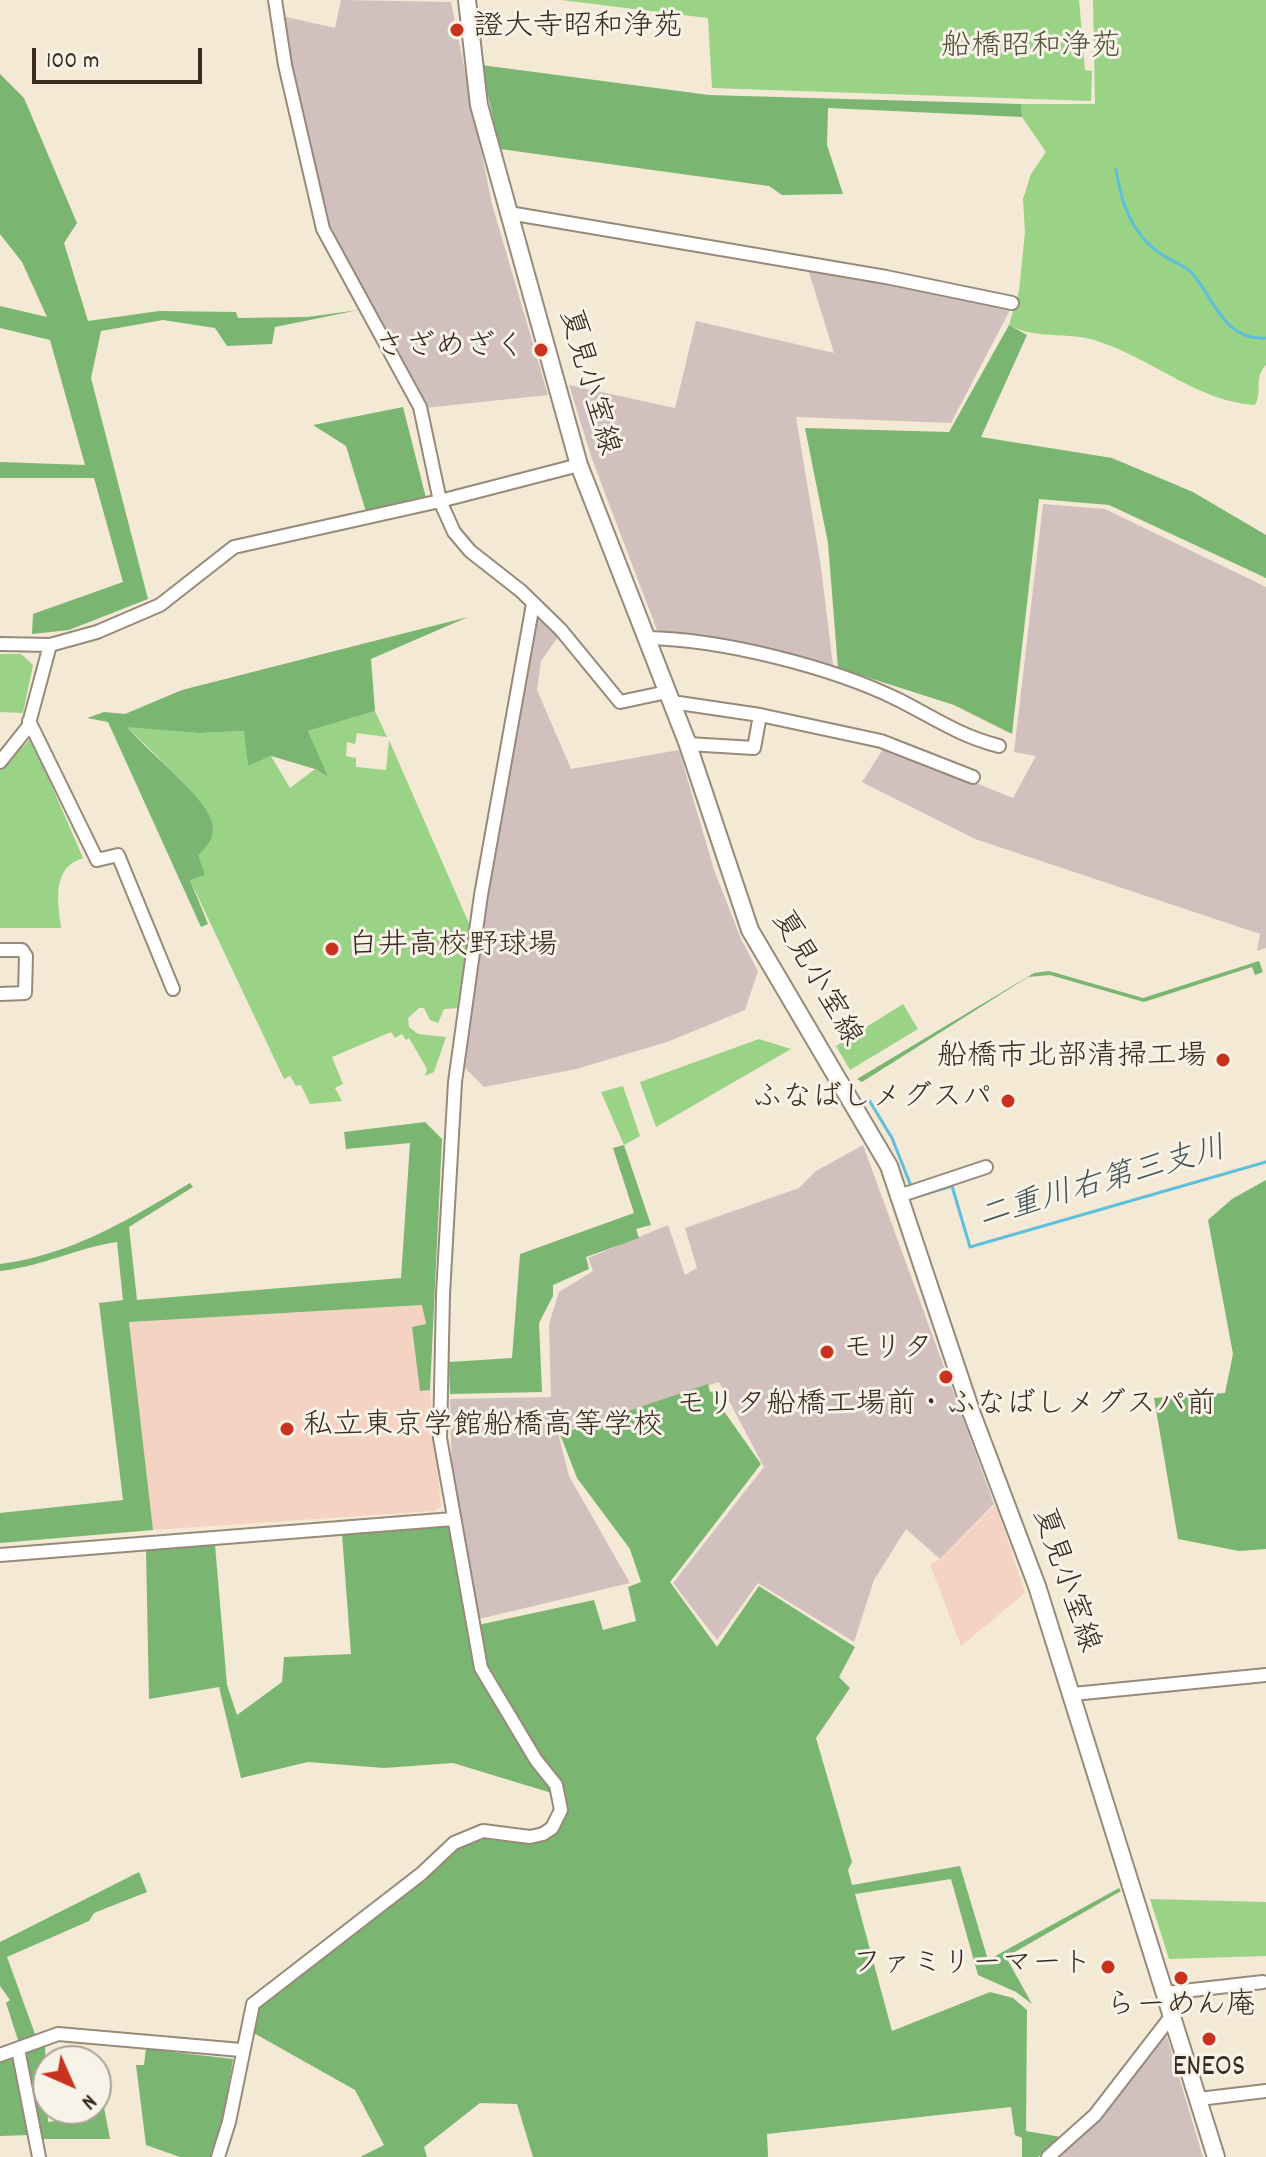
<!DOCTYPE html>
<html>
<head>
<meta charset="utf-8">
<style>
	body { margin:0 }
	#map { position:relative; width:1266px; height:2157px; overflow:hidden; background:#f3e9d5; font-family:Dekko,sans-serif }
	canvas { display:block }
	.north { position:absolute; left:32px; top:2045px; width:80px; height:80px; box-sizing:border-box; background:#f7f3e8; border:2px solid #aca397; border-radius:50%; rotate:135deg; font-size:22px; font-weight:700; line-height:32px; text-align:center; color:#3b2a1e }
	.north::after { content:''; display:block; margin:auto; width:28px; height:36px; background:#c8321e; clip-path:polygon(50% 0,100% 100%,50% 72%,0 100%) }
	.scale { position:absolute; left:32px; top:48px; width:170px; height:36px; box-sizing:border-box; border:4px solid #3b2a1e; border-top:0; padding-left:10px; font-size:24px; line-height:28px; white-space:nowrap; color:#3b2a1e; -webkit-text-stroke:6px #f7f3e8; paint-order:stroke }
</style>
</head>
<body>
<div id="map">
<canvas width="1266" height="2157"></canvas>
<div class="north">N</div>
<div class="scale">100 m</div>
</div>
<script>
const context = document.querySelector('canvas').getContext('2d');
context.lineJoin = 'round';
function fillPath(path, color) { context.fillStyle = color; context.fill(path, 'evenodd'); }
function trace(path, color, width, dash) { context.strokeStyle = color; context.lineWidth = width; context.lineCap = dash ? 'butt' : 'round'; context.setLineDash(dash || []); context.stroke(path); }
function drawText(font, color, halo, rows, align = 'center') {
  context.font = font + ' Dekko,"Klee One",sans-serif'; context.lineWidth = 6; context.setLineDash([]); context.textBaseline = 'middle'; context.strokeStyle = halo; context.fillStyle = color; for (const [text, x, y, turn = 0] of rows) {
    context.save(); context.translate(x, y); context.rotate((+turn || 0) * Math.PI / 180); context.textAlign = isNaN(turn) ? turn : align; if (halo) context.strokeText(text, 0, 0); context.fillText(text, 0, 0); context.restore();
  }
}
const built = new Path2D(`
	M423,1305L426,1325L412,1327L420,1390H430L441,1506L435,1511L153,1530L129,1322Z
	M996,1504L1025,1593L961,1646L930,1564L941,1559Z`);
const industrial = new Path2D(`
	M341,0L451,2L492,204L548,395L424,408L327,220L282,16L335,28Z
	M808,269L1010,310L951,423L796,417L821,567L833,666L657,630L592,459L569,385L675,408L696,321L834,353Z
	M1043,504L1105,509L1266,587V948L1257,951L1260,934L975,839L862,782L885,746L1013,798L1036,756L1014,752Z
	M536,613L560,634L541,661L537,690L571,769L679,750L714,870L741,939L758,971L745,1010L667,1042L576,1069L484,1087L463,1066L486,896Z
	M863,1145L994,1504L940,1559L906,1529L874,1580L854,1642L758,1583L717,1640L673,1583L764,1467L719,1382L558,1433L569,1476L630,1583L479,1619L452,1481L450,1399L551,1397L549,1324L559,1292L593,1271L588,1258L668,1225L685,1275L697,1268L685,1228L799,1188L816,1171Z
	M1163,2034L1167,2037L1203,2157H1055L1086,2132Z`);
const green = new Path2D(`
	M561,0H1079L1085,70L1092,71L1091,101L712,88L708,18Z
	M1093,0H1266V365C1253,378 1263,391 1255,405C1199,402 1151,358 1097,341C1067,331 1036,340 1009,325L1019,291L1025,232L1023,199L1031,174L1046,152L1022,117L1021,104H1095Z
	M0,654H21L33,665L23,713L0,712Z
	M375,711L387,737L357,733L355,744L347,742L346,756L356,758V767L386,770L389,740L471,928L459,1008L444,1009L438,1023L430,1020L424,1008H419L408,1018L409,1027L418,1034L446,1037L434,1072L425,1076L427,1069L409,1038L406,1040L402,1034L395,1038L391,1032L332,1057L343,1084L335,1088L342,1101L310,1104L301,1085L296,1086L290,1076L284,1079L190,880C192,873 194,863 197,856C203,847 211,842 213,830C216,807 144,745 126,726L199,733L245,731L248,766L271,756L290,788L315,769L326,776L308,731Z
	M31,738L83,858C51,868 58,901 61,928H0V771Z
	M903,1004L918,1029L850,1070L836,1046Z
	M759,1039L791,1049L656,1127L640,1082Z
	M623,1086L640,1136L624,1145L601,1092Z
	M1150,1899L1266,1902V1956L1169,1959Z`);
const forest = new Path2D(`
	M481,65L709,95L1021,104L1022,117L828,108L827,145L843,194L782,195L769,186L500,149Z
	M0,74L24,98L77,223L64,243L88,321L159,311L236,312L238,318L307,317L359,310L275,327L272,344L227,346L215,328L163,320L101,331L91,378L148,599L69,630L32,634L33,614L123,582L94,478H0V462L85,465L50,340L0,328V306L47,317L22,262L0,234Z
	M1009,325L1027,335L981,437L1112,458L1193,492L1266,535V578L1109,505L1039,499L1012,734L954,705L838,668L828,543L805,428L949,432Z
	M403,407L426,498L366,512L346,446L313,425Z
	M468,617L371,659L375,711L308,731L328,777L315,769L271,756L248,766L244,731L199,733L127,727C146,750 205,796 212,822C216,836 207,847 198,855L205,875L190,880L208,924L201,927L108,722L87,718L104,712L125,714L182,690Z
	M1259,961L1263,972L1255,975L1252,967L1144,1002L1050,975L1028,977L862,1082L857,1079L1034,973L1049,971L1143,998Z
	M425,1122L442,1139L430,1390L420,1391L412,1327L426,1324L422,1305L129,1322L153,1530L0,1543V1513L123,1500L99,1303L123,1300L117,1242C76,1248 44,1266 0,1271V1264C71,1255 130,1219 190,1183L193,1187L129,1227L137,1300L401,1278L410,1143L346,1149L344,1132Z
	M624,1145L651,1225L636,1229L639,1238L586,1257L589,1269L553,1285V1296L539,1323L542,1392L450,1394L449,1362L512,1358L520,1254L634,1213L613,1148Z
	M1266,1180V1549L1239,1551L1178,1539L1154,1398L1225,1393L1233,1354L1208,1220L1232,1199Z
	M708,1384L710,1392L716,1390L721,1407L761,1464L670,1582L717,1647L759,1586L855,1647L839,1677L850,1688L816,1738L852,1862L848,1870L852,1885L960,1866L988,1960L1119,1888L1121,1891L1006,1957L1032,2004L1016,1992L978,1975L951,1879L855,1894L892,2031L990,1992L1013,1998L1027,2010L1026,2131L1061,2137L1038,2157H1022V2138L1015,2135L1011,2107L767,2134L768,2157H533L517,2104L480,2103L424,2147L427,2157H360L384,2145L355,2090L252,2032L261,2003L433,1872L464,1844L480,1837L556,1831L567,1807L566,1794L486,1666L478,1625L594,1600L603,1630L636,1621L628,1587L641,1582L630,1549L577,1478L560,1434Z
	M446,1524L451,1528L476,1667L555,1794L453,1763L384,1768L308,1762L241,1778L219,1687L149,1699L146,1550L215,1545L227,1685L237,1715L282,1682L284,1657L351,1654L342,1534Z
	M139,1872L147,1892L94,1913L89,1921L7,1957L35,2034L19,2043L6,2003L10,2000L0,1986V1942Z
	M45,2046L48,2122L68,2119L67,2109H96V2091H101L110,2139H42L23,2053Z
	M146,2049L233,2059L223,2121L211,2157H180L146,2145L136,2065H144Z
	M11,2056L16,2059L29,2135L0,2136V2060Z`);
const stream = new Path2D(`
	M1116,169C1121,202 1131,234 1161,254C1171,261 1183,264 1192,273C1215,300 1224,341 1266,338
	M869,1100L892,1138L911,1186
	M913,1193L915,1197L952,1186L970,1247L1266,1162`);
const minor = new Path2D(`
	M275,0L285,65L323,229L420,407L440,501L454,532L470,551L521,591L561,630L620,702L667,692
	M509,213L886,277L1012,303
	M646,638C721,639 832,667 899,700C936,719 958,735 999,746
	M0,644L50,645L97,632L160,605L234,547L440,501L579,465
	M672,702L760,715L881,741L973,777
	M29,721L97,860L118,855L173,989
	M688,744L754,748L760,715
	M0,762L28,727L50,645
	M0,950H22L26,956L25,993L0,994
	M899,1196L986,1167
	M0,1555L453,1519
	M1073,1694L1266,1675
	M1166,1993L1263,1982
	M18,2049L39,2157
	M0,2055L58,2034L241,2050
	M1199,2099L1266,2091
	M218,2157L229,2122L253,2004L421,1874L454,1843L483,1831L530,1837L543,1834L552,1828L561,1810L556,1785L536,1760L481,1668L440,1438L443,1294L455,1082L481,895L533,604
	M1048,2157L1095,2115L1173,2014`);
const major = new Path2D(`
	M467,0L479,105L579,465L687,742L750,930L889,1166L972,1414L1037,1586L1216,2157`);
const markers = [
	[457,30,8,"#c8321e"],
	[541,350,8,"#c8321e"],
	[332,949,8,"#c8321e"],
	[1223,1060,8,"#c8321e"],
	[1008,1101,8,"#c8321e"],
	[827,1352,8,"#c8321e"],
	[946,1377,8,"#c8321e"],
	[287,1429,8,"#c8321e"],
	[1108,1967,8,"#c8321e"],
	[1181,1978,8,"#c8321e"],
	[1209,2039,8,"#c8321e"]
];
const poiNames = [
	["證大寺昭和浄苑",473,30],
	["さざめざく",525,350,"right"],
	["白井高校野球場",348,949],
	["船橋市北部清掃工場",1207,1060,"right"],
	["ふなばしメグスパ",992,1101,"right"],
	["モリタ",843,1352],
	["モリタ船橋工場前・ふなばしメグスパ前",946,1408,"center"],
	["私立東京学館船橋高等学校",303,1429],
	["ファミリーマート",1092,1967,"right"],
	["らーめん庵",1181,2009,"center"],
	["ENEOS",1209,2070,"center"]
];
const parkNames = [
	["船橋昭和浄苑",1031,50]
];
const streetNames = [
	["夏見小室線",586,383,74],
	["夏見小室線",814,980,60],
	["夏見小室線",1063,1581,71]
];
const waterNames = [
	["二重川右第三支川",1103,1186,-16]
];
fillPath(built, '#f5d3c2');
fillPath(industrial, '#d1c0bd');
fillPath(green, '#9ad385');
fillPath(forest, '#7bb572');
trace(stream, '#5ebedc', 3);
trace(minor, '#978a7a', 16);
trace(major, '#978a7a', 20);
trace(minor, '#fff', 12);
trace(major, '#fff', 16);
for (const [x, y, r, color] of markers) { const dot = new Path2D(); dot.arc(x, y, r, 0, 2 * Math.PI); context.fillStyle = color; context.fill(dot); trace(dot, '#f7f3e8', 3); }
drawText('30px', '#3b2a1e', '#f7f3e8', poiNames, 'left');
drawText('30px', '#535438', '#f7f3e8', parkNames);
drawText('30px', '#3b2a1e', '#f7f3e8', streetNames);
drawText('italic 32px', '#465657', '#f7f3e8', waterNames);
</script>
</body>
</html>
